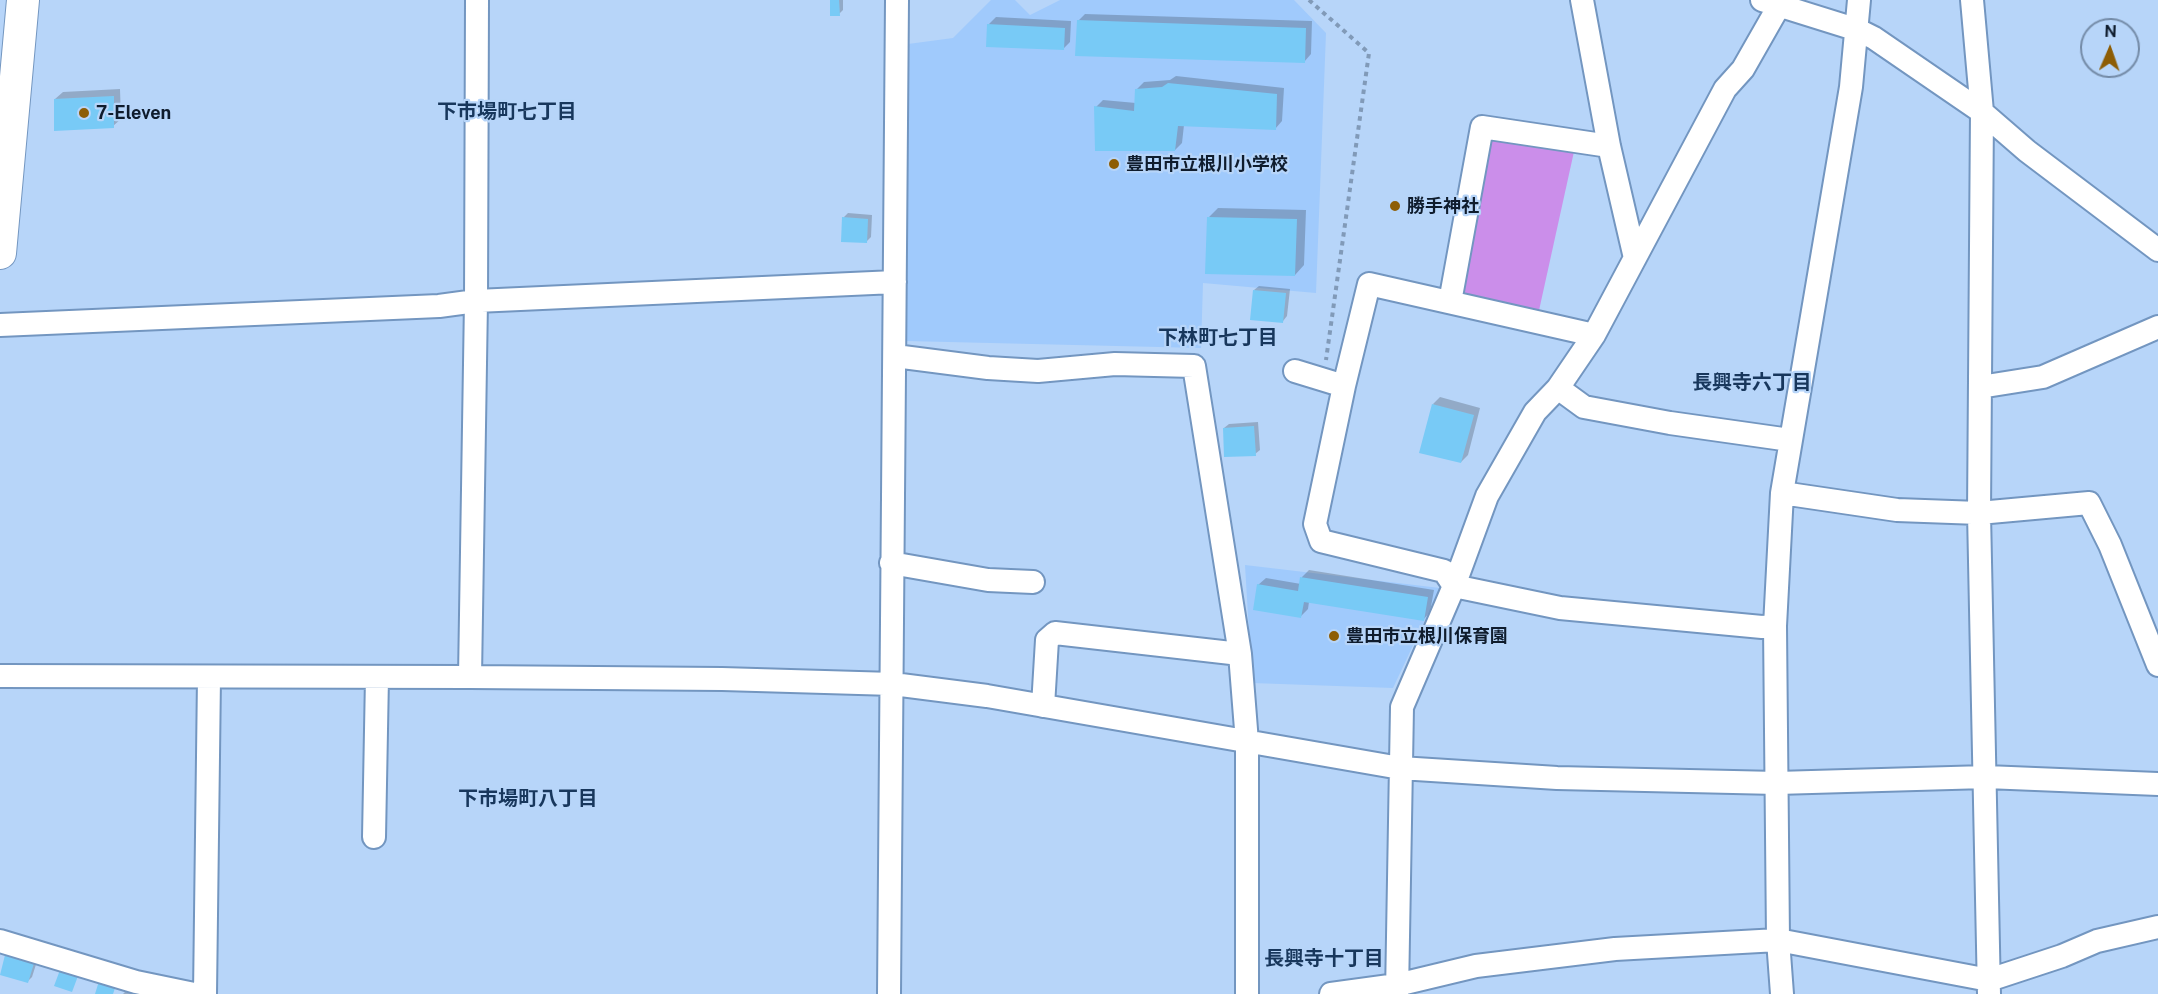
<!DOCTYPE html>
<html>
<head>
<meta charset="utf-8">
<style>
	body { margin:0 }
	#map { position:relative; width:2158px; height:994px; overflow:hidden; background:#b7d5f9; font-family:"Public Sans",sans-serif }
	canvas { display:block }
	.north { position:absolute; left:2080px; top:18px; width:60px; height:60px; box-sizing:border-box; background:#b7d5f9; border:2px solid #748ba7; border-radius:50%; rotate:2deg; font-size:16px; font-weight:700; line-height:24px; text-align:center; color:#0f1c2d }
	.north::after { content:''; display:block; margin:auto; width:21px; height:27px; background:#8d5d05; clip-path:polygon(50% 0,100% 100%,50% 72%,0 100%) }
</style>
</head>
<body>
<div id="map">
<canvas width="2158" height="994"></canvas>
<div class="north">N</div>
</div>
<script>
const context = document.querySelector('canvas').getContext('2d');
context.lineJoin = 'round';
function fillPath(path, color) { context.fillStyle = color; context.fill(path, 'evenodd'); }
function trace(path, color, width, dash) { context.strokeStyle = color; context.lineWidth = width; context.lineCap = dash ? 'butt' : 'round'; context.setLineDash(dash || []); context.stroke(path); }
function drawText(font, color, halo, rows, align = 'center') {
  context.font = font + ' "Public Sans","Noto Sans JP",sans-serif'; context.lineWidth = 4.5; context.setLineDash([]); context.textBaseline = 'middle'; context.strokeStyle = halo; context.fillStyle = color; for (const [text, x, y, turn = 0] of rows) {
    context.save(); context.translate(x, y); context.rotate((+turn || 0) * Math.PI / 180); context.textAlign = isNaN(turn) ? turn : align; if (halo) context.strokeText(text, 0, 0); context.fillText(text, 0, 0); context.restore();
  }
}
const built = new Path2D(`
	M991,0H1015L1030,15L1060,0H1294L1326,33L1316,293L1203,283L1201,348L906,341L908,44L953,38Z
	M1245,565L1440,588L1393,688L1252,683Z`);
const green = new Path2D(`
	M1495,136L1575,147L1538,315L1463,299L1459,291L1487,140Z`);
const shadow = new Path2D(`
	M831,0H843V10L839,14Z
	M1085,14L1312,21L1311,54L1304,62L1078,21Z
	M996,17L1071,21L1070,42L1063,49L988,25Z
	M1176,76L1284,88L1282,121L1275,129L1184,125L1182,143L1175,150L1096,107L1103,100L1136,103L1137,89L1144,82L1170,80Z
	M120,89L121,119L113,126L55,99L63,92Z
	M1218,208L1306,210L1304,265L1295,275L1209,217Z
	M848,213L872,215L871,237L867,241L843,218Z
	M1259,286L1290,289L1287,316L1283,321L1254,290Z
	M1440,397L1480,408L1468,455L1461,462L1433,404Z
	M1258,422L1260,450L1255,454L1224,428L1229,424Z
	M1309,570L1434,590L1430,612L1423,620L1309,602L1308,609L1301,616L1258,585L1266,578L1301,584L1302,577Z
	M12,947L39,955L32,977L28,981Z
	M127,990L140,994H123Z`);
const building = new Path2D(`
	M830,0H839L840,16H830Z
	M1077,20L1306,28L1305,63L1075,56Z
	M987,24L1065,28L1064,50L986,47Z
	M1168,83L1277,94L1276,130L1178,126L1175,151H1095L1094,106L1134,111L1135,89L1162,87Z
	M114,96V128L54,131V99Z
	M842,217L868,219L867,243L841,242Z
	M1207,217L1297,219L1295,276L1205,274Z
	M1253,290L1286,293L1283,323L1250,320Z
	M1432,404L1474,415L1461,463L1419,453Z
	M1254,426L1256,456L1224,457L1223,428Z
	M1300,577L1428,597L1424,621L1304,602L1301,618L1253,610L1257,584L1298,591Z
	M6,951L35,960L28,983L0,975Z
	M60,970L78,976L72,992L54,986Z
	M99,981L116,985L113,994H95Z`);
const path = new Path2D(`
	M1309,0L1369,53L1326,360`);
const minor = new Path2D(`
	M1582,0L1609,146L1635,258
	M1762,0L1858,30L1874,38L1982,112L2027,151L2158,250
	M1972,0L1982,112L1979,513L1989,994
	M1450,302L1482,127L1609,146
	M0,325L439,306L476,301L895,282
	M1594,335L1369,284L1344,386L1315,524L1321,541L1444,571L1454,586L1560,608L1762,627L1775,626
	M895,356L988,368L1038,371L1115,364L1194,366L1240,654L1247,742V994
	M1295,371L1344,386
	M1980,387L2043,377L2158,327
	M1558,388L1584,407L1670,423L1790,440
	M1782,493L1897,510L1979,513L2089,503L2110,545L2158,665
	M891,563L988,580L1033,582
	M0,676L470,677L722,679L893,684L987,696L1400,768L1557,778L1777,783L1986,777L2158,784
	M470,677L476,301L477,0
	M1043,706L1047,640L1055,633L1240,654
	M374,837L377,677
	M0,941L136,982L194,994
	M205,994L209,677
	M889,994L897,0
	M1331,994L1397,985L1476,966L1615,949L1778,940L1989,980L2062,956L2097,941L2158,927
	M1397,994L1402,707L1454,586L1487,496L1535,412L1558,388L1594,335L1725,89L1743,69L1780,4
	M1782,994L1778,940L1775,626L1782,493L1851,87L1859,0`);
const highway = new Path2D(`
	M0,253L23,0`);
const markers = [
	[84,113,6,"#8d5d05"],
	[1114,164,6,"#8d5d05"],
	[1395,206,6,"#8d5d05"],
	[1334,636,6,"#8d5d05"]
];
const poiNames = [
	["7-Eleven",96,113],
	["豊田市立根川小学校",1126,164],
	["勝手神社",1407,206],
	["豊田市立根川保育園",1346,636]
];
const neighbourhoodNames = [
	["下市場町七丁目",507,112],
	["下林町七丁目",1218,338],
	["長興寺六丁目",1752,383],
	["下市場町八丁目",528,799],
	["長興寺十丁目",1324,959]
];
fillPath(built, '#a0cafc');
fillPath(green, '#cb8eea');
fillPath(shadow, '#0003');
fillPath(building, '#78caf6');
trace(minor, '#7396c0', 26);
trace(highway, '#7396c0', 34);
trace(path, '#819ab8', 4, [4.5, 4.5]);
trace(minor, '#fff', 22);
trace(highway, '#fff', 32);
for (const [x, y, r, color] of markers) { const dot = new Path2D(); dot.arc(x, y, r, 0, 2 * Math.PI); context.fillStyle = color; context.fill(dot); trace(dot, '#b7d5f9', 2); }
drawText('bold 18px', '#0f1c2d', '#b7d5f9', poiNames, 'left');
drawText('bold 20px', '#18375c', '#b7d5f9', neighbourhoodNames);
</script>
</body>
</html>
